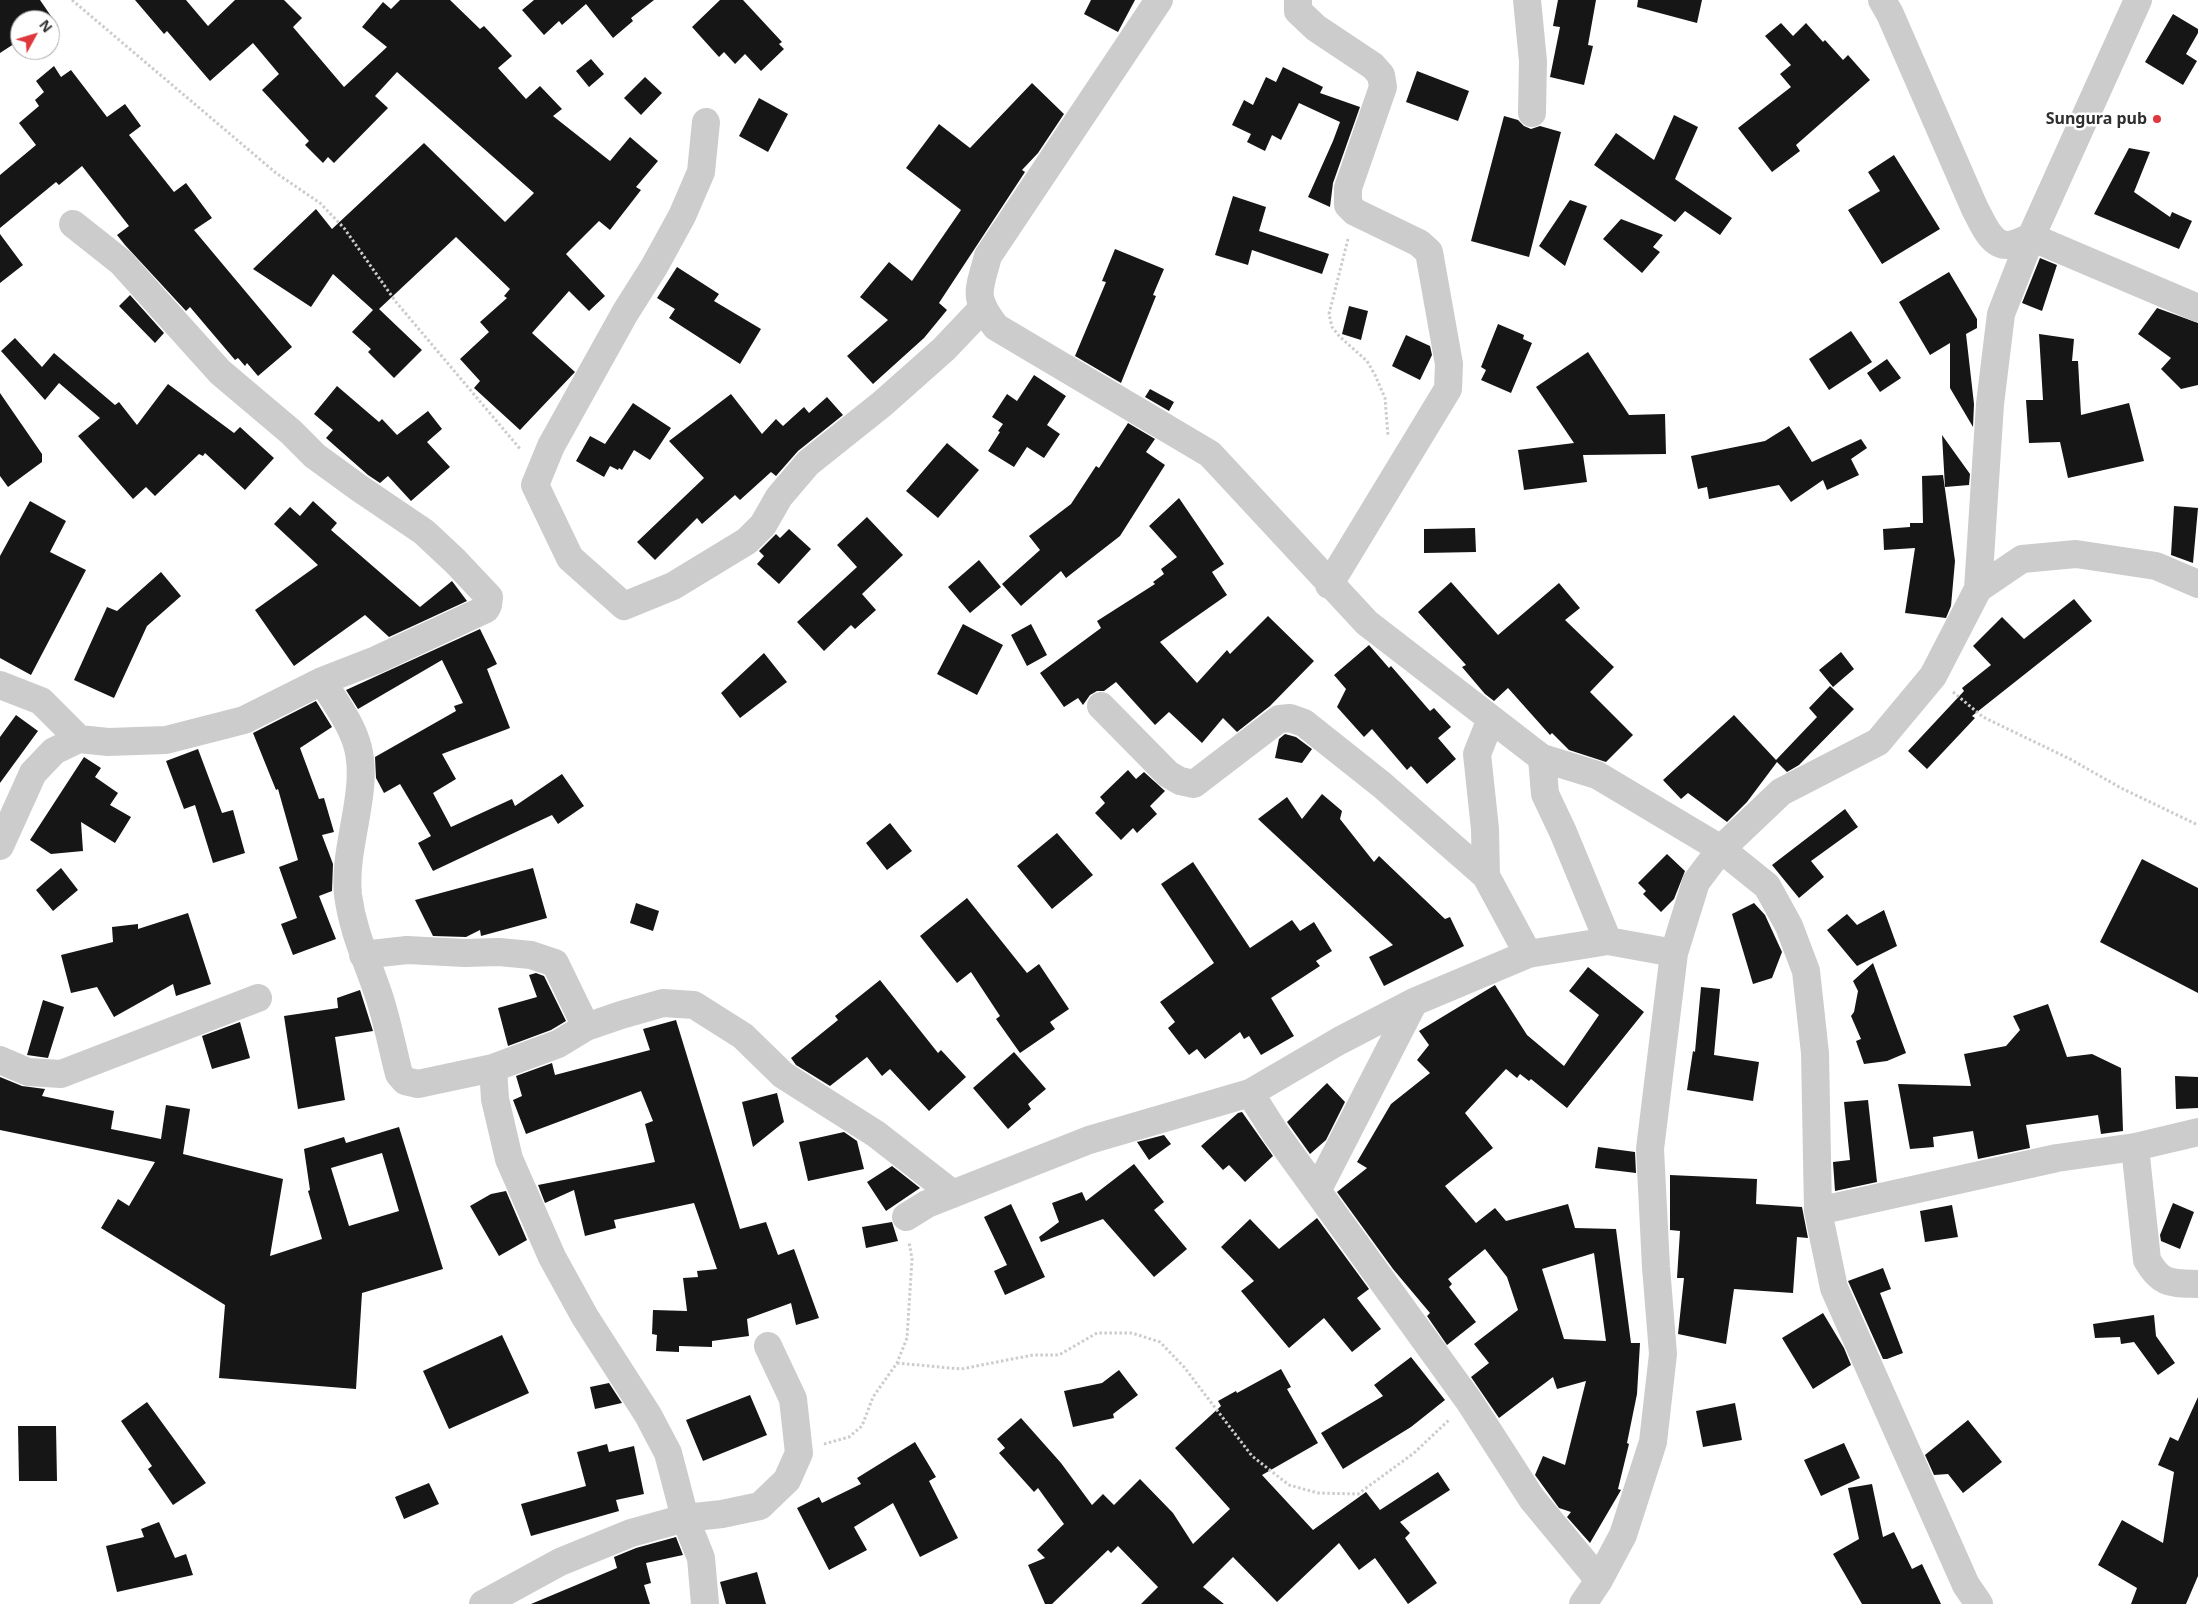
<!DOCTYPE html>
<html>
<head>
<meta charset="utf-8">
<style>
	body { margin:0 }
	#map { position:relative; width:2198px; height:1604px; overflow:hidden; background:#fff; font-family:"Noto Sans",sans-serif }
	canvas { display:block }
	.north { position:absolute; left:10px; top:10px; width:50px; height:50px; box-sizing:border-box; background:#fff; border:1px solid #acacac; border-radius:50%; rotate:51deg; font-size:14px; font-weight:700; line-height:20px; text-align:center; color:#2f2f2f }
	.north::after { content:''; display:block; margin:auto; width:18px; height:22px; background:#de383e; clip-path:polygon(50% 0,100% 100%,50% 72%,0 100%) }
</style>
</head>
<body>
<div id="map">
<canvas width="2198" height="1604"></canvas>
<div class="north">N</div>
</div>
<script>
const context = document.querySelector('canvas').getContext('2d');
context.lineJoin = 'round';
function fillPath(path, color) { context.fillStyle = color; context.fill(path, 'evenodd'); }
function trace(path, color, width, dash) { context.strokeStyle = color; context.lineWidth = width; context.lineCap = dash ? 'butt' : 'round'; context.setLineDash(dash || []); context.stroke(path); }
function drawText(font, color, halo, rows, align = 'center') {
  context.font = font + ' "Noto Sans",sans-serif'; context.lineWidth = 5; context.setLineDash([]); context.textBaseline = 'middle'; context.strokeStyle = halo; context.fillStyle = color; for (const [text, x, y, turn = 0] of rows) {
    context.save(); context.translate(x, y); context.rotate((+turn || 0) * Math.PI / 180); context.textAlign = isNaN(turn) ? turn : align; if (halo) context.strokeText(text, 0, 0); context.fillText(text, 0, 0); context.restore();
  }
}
const building = new Path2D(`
	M0,0H40L53,19L50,21L20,20V40L0,53Z
	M135,0H186L208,26L235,0H284L302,18L293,27L344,87L387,47L362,27L383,2L391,9L400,0H450L480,29L484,26L512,56L498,68L526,99L540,86L562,109L553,116L610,161L630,137L658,161L636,187L641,190L610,230L599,221L566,254L605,296L589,311L569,291L532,333L575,372L520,430L474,388L480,381L460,359L489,332L480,322L507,298L504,296L510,289L456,237L379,309L422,350L394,378L368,352L371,349L352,332L373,310L333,274L311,307L253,269L316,209L332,229L424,143L505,222L534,193L397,72L375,96L388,108L334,163L328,157L323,163L305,145L309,141L262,90L279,74L253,43L210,81L167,31L164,34Z
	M534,0H654L631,18L633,21L613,38L586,4L562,25L559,21L544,35L522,10Z
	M720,0H743L782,42L779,44L784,49L761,71L745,54L735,64L724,52L719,57L692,27Z
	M1091,0H1135L1118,32L1084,14Z
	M1558,0H1596L1588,45L1593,46L1584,85L1550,77L1560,27L1553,26Z
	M1638,0H1702L1697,23L1637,7Z
	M2173,14L2198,29V33L2186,54L2197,61L2183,85L2145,62Z
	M1781,23L1793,36L1806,23L1823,42L1825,40L1843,60L1848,55L1870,80L1796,145L1800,151L1772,172L1738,128L1791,87L1780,74L1791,65L1765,36Z
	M591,59L604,74L589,87L576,71Z
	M54,66L61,77L71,70L107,117L125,104L141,126L129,135L174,192L186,183L212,218L194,230L292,347L258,376L247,363L245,366L238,358L235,360L190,307L186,311L125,245L117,235L129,226L82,166L59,185L56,182L0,228V175L36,145L19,123L39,106L35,100L44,92L36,81Z
	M1283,67L1323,87L1320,93L1360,107L1333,183L1330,207L1308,197L1333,141L1340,122L1299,103L1281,140L1272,135L1265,151L1247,142L1251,134L1232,125L1244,100L1253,105L1266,77L1276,82Z
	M1417,71L1469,91L1458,121L1406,102Z
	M645,77L662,93L641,115L624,98Z
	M1032,83L1064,114L1038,153L1022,170L1025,172L939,303L947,310L924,338L873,384L847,356L888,320L860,297L889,262L912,281L961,210L906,168L939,124L970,148Z
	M759,98L788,114L768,152L739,136Z
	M1674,115L1698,127L1675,179L1732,218L1720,235L1685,211L1675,222L1594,165L1616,133L1654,160Z
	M1504,116L1518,120L1524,126L1531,129L1540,126L1561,132L1529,257L1471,241Z
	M2129,148L2150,152L2134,192L2170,217L2172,212L2192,221L2179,249L2094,214Z
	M1894,155L1940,229L1882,264L1848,210L1880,191L1868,172Z
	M1233,196L1266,207L1259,231L1329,254L1322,274L1252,250L1248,265L1215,255Z
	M1570,200L1587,206L1565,266L1539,246Z
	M1621,219L1663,235L1653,247L1660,252L1642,273L1603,239Z
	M0,234L23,265L0,283Z
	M1115,249L1164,269L1153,295L1156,296L1121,383L1075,356L1106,282L1102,281Z
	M2040,258L2057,265L2042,311L2022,303Z
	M677,267L719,294L714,301L761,329L740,364L669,318L675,309L657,298Z
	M1949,272L1977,319V328L1966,334L1974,404L1973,427L1950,388V343L1930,355L1899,302Z
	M130,295L164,333L155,343L119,306Z
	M1349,306L1368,311L1361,340L1342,334Z
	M2157,308L2198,323V385L2181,389L2161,369L2171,358L2138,334Z
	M1498,324L1524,335L1523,339L1532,343L1511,393L1481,380L1486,370L1481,367Z
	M1851,331L1872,362L1829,390L1809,359Z
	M2039,334L2074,339L2072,361H2078L2081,415L2129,403L2144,461L2068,478L2060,442L2029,443L2026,400H2043Z
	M1406,335L1430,346L1432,355L1420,380L1392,366Z
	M15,338L42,367L54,353L115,405L119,402L137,425L168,384L234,433L240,427L274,458L245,490L205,453L203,456L199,454L155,496L146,487L133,499L78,436L100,418L59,383L45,400L1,351Z
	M1588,352L1629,415L1665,414L1666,454L1583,455L1587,482L1524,490L1518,450L1574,443L1536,387Z
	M1887,359L1901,378L1880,392L1867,373Z
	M1034,375L1066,396L1047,425L1060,434L1044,458L1027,447L1014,467L988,451L1000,432L998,431L1003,424L992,417L1007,394L1017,401Z
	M337,386L379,422L382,419L397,435L428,411L442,429L427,442L450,467L411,501L388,476L380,483L368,475L326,438L333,430L314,414Z
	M1150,389L1174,402L1169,411L1145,397Z
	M0,393L42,454V462L8,487L0,476Z
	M731,394L762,434L776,419L783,426L804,407L809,413L827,397L843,415L798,451L776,476L771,472L740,500L735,495L702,524L697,518L655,560L637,542L704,478L669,441Z
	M633,403L671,428L650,460L634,450L622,470L619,468L618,470L610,466L604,477L576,461L590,436L605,444Z
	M1128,423L1155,439L1146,452L1165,465L1120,536L1066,578L1061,571L1021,606L1002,584L1040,550L1029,536L1071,504L1096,466L1099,468Z
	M1789,426L1812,462L1861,439L1867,448L1851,459L1859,475L1827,490L1823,480L1791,502L1779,485L1709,499L1707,487L1698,489L1691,456L1765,441Z
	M1942,435L1970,474L1969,485L1945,487Z
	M947,443L979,470L938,518L906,491Z
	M1943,475L1955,561L1951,606L1946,618L1905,613L1915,548L1884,550L1883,529L1910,527V523H1923L1922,476Z
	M1179,498L1224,564L1212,572L1227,595L1160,642L1197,683L1227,650L1230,654L1268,616L1314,661L1270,706L1237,732L1223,718L1202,743L1169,712L1155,725L1116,682L1104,691H1097L1090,695L1083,705L1078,698L1064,707L1040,673L1101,628L1097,621L1155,584L1153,582L1164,574L1161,569L1177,557L1149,526Z
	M30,501L66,521L50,552L86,570L31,675L0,658V556Z
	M313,501L337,523L331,530L420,607L452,581L467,601L389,637L365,615L294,666L255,610L318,565L274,524L290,507L300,516Z
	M2174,506L2198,508L2193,563L2171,555Z
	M867,517L903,555L862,594L876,610L855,629L851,625L824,651L797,622L857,567L837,545Z
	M1475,528L1476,552L1424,553V529Z
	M789,529L811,549L779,584L757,564L764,556L759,551L776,534L780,538Z
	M979,560L1001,587L970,613L948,587Z
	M161,572L181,596L147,626L114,698L74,680L107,607L117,611Z
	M1451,582L1498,635L1559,583L1580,608L1565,620L1614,667L1590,692L1633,735L1606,762L1569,750L1552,733L1550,735L1508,688L1494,701L1485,694L1462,667L1466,665L1418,612Z
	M2074,599L2092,621L1972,716L1975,718L1927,769L1908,751L1964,691L1962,688L1991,665L1973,646L2002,617L2024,639Z
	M963,624L1003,645L977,695L937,674Z
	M1031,624L1047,655L1027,666L1011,635Z
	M480,629L497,664L487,669L510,728L442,754L456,779L433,793L451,827L512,799L515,806L562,774L584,806L558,824L552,815L433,871L418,843L431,836L400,784L384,793L376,778L375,757L456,711L454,706L463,703L442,660L358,709L346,690Z
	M1369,645L1389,668L1391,666L1430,711L1434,708L1451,727L1438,738L1456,759L1427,784L1411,766L1407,770L1372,729L1364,737L1337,707L1346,689L1334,675Z
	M1841,652L1854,669L1833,687L1819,670Z
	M764,653L787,682L740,718L721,693Z
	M1830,686L1854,709L1799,765L1787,772L1777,762L1747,802L1727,822L1688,793L1681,799L1663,780L1734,715L1776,760L1817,717L1809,708Z
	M316,701L332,727L300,748L319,799L324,798L334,832L322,835L333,864L332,891L319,896L336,939L293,955L281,924L297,918L279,867L298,860L278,789L276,790L253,733Z
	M16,715L38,731L0,783V737Z
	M1285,734L1296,737L1312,749L1302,763L1275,758L1279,739Z
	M198,749L222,813L233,810L245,853L213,863L195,805L184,809L166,761Z
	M84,757L101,768L95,777L118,793L110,805L131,817L115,843L81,822L83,851L51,854L30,840Z
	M1128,770L1136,779L1144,772L1165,791L1150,806L1157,814L1137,833L1133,828L1121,840L1095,813L1105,803L1100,797Z
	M1322,794L1342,811L1340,819L1374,862L1379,856L1445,919L1450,917L1464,946L1384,986L1369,957L1393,945L1258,819L1287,797L1302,819Z
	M1845,809L1858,827L1811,861L1824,877L1799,898L1772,865Z
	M890,823L912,851L887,870L866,843Z
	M1057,833L1093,875L1052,909L1017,866Z
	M1667,854L1685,871L1674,899L1661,912L1643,894L1646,891L1638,883Z
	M2142,859L2198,888V993L2100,942Z
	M1193,862L1250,948L1292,920L1300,931L1314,922L1332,951L1316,961L1320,966L1271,998L1294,1036L1261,1055L1249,1036L1244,1039L1240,1032L1205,1059L1197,1049L1189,1055L1168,1028L1175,1022L1160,1002L1214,963L1161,884Z
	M61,868L78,890L53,911L36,890Z
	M533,868L547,918L481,936L480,930L466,937L433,936L415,900Z
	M967,898L1027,973L1039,964L1069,1009L1050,1022L1055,1029L1020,1053L996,1019L1000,1016L971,972L957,983L920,936Z
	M636,903L659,911L653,931L630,923Z
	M1754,903L1765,915L1782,952L1772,978L1753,984L1732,914Z
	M1884,910L1897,946L1857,966L1827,930L1847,914L1857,925Z
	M188,913L211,984L176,996L173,984L114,1017L97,987L71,993L61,955L113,942L112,927L138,924V929Z
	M1873,963L1906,1053L1887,1061L1864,1064L1856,1041L1861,1039L1851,1016L1854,1012L1858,991L1853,981Z
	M1588,967L1644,1012L1567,1108L1531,1079L1529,1081L1520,1074L1517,1078L1506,1069L1465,1113L1493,1148L1445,1186L1476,1223L1495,1208L1506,1221L1568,1204L1575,1228L1616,1229L1631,1343H1640L1637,1394L1627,1443L1629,1444L1618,1489L1621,1490L1590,1543L1567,1517L1571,1512L1559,1508L1535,1475L1543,1456L1565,1465L1586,1381L1557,1389L1553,1377L1499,1418L1471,1377L1489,1363L1474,1344L1518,1310L1507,1277L1485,1249L1448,1279L1452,1284L1449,1287L1476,1322L1447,1345L1427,1316L1430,1313L1393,1269L1337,1192L1367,1168L1357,1162L1391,1104L1430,1073L1417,1060L1429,1045L1419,1031L1495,985L1527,1035L1564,1066L1599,1015L1569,991ZM1594,1253L1606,1341L1564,1339L1542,1269Z
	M536,973L544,976L566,1021L551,1030L508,1046L498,1008L537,997L529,975Z
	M880,980L938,1053L941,1050L966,1077L929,1111L890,1069L882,1076L867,1057L830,1086L796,1065L791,1058L838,1020L835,1016Z
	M1701,987L1720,989L1714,1055L1759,1062L1753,1101L1687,1090L1693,1051L1695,1052Z
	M360,990L373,1031L335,1037L345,1100L298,1109L284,1016L338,1008L337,998Z
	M43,1000L64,1007L48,1058L27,1055Z
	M2048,1004L2067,1057L2092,1054L2121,1068L2123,1131L2101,1134L2098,1115L2026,1125L2030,1148L1978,1159L1973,1131L1933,1137L1934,1147L1910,1149L1898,1084L1971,1086L1964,1054L2006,1046L2020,1030L2013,1016Z
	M676,1020L740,1229L766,1222L778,1255L794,1249L819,1318L796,1325L791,1303L747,1319L749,1336L712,1341V1347L679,1346V1352L656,1351L657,1335L652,1334L653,1310L687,1311L683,1278L698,1277L697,1271L717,1269L694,1203L614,1220L616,1228L585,1236L574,1190L545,1203L538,1185L655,1162L645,1124L653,1121L641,1091L526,1134L513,1100L522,1096L516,1076L552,1063L555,1075L650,1050L643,1029Z
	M240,1022L250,1058L212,1069L202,1036Z
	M1014,1052L1046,1089L1028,1104L1031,1109L1008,1129L973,1088Z
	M2175,1076L2198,1077V1108L2176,1109Z
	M0,1077L22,1086L45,1089L42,1096L114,1111L111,1129L161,1139L166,1105L190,1109L183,1154L283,1179L270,1256L322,1239L308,1191L310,1190L304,1149L344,1137L346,1143L399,1127L443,1269L362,1293L356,1389L219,1378L225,1305L101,1228L118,1199L129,1206L155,1162L0,1130ZM382,1153L399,1211L349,1226L331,1168Z
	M1327,1083L1345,1102L1326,1140L1310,1154L1287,1122Z
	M777,1093L784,1122L753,1147L742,1102Z
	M1868,1100L1877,1182L1835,1191L1833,1162L1850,1160L1844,1102Z
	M1242,1112L1273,1156L1245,1182L1229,1165L1223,1170L1201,1146L1238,1113Z
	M844,1132L857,1141L864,1169L808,1181L799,1142Z
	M1164,1135L1171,1144L1149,1160L1137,1142Z
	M1598,1147L1635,1152L1636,1173L1595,1168Z
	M1134,1164L1164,1202L1154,1210L1187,1249L1154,1277L1103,1219L1041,1242L1039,1237L1059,1222L1052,1203L1082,1192L1086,1201Z
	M892,1166L920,1188L886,1211L867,1182Z
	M1670,1175L1757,1179L1756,1204L1802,1207L1808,1238L1797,1237L1793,1293L1734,1289L1726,1344L1678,1334L1684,1278H1677L1680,1231L1670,1230Z
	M506,1191L527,1240L499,1256L470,1206L491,1194Z
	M2173,1203L2194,1212L2180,1249L2161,1241L2160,1235Z
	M1011,1204L1045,1277L1005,1295L994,1271L1007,1265L984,1217Z
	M1952,1205L1958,1237L1925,1242L1920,1211Z
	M1317,1218L1369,1289L1357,1298L1381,1329L1352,1352L1324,1318L1289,1348L1241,1291L1254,1281L1221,1247L1250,1219L1279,1249Z
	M892,1222L898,1241L866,1248L862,1227Z
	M1883,1268L1891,1289L1880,1293L1903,1353L1887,1359H1883L1848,1281Z
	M1823,1313L1844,1348L1851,1365L1813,1389L1782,1338Z
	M2154,1315L2156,1336L2175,1363L2158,1375L2134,1342L2121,1344L2120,1337L2095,1338L2093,1324Z
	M502,1335L529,1393L449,1429L423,1371Z
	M1411,1357L1445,1400L1411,1427L1343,1469L1321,1433L1383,1396L1374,1385Z
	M1281,1369L1291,1387L1287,1389L1318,1443L1262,1475L1313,1530L1366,1492L1380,1510L1438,1472L1450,1490L1400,1522L1410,1533L1405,1538L1437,1583L1408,1604L1375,1558L1359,1570L1339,1543L1277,1602L1233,1557L1203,1587L1224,1604H1141L1158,1587L1118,1546L1111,1553L1108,1550L1052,1604H1045L1028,1565L1045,1558L1037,1550L1064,1524L1038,1488L1034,1492L999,1453L1005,1448L997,1439L1021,1418L1061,1463L1092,1505L1103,1494L1114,1505L1140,1479L1173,1513L1193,1544L1230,1509L1175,1448L1221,1406L1218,1401L1236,1391L1237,1393Z
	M1119,1370L1138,1395L1113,1414L1114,1418L1073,1427L1064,1391L1102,1383Z
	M609,1383L622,1403L595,1409L590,1387Z
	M750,1395L767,1435L703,1461L686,1420Z
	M2198,1397V1576L2186,1604H2131L2137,1588L2098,1565L2122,1520L2163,1543L2174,1472L2158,1465L2170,1437L2178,1441Z
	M147,1402L206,1483L173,1505L148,1469L152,1466L121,1421Z
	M1735,1403L1742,1440L1703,1447L1696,1411Z
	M1968,1420L2002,1462L1963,1493L1948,1474L1934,1475L1925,1455Z
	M18,1426H56L57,1481H19Z
	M915,1442L936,1477L929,1481L958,1538L920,1557L893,1503L854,1527L867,1550L829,1570L797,1508L819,1497L822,1503L861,1484L857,1478Z
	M1844,1443L1860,1478L1821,1496L1804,1460Z
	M607,1444L609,1452L634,1446L644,1494L616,1500L619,1511L531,1536L521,1504L586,1486L577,1452Z
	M429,1483L439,1504L404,1519L395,1497Z
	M1872,1484L1883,1537L1894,1532L1912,1569L1922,1564L1941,1604H1862L1833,1554L1859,1539L1848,1488Z
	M159,1522L175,1558L186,1554L193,1575L117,1592L106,1546L144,1537L141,1529Z
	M676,1537L683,1555L646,1563L651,1583L644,1585L650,1604H531L617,1568L614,1557L636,1548Z
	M757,1572L766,1604H726L720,1582Z`);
const path = new Path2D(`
	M72,0L276,173L320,203L344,228L396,302L521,450
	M1348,239L1329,314L1332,327L1340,337L1367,361L1375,375L1385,398L1388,436
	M1953,692L1983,717L2070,759L2121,788L2198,825
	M897,1363L961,1369L1033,1355H1059L1097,1333H1132L1160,1342L1184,1367L1252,1456L1289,1485L1318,1493L1358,1494L1414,1453L1450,1419
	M824,1444L849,1437L862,1426L873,1397L897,1363L907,1338L912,1259L909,1242`);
const minor = new Path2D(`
	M1159,0L988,256C979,291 972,296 996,327L1210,454L1367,623L1542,758L1597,775L1721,849L1767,886L1789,926L1806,971L1815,1053L1818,1211L1834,1288L1966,1585L1979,1604
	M1298,0V11L1316,28L1373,66L1381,75L1383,87L1348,188V205L1355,212L1419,243L1429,252L1449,364L1448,389L1329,585
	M1527,0L1533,61L1532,113
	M1882,0L1890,14L1975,209C1982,221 1990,246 2008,245C2015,245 2024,240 2031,237L2198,308
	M706,122L701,172L682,216L654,267L625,313L551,446L535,485L570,558L624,606L673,586L747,541L763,525L779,497L808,463L882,404L944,349L982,309
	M1978,589L2022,559L2076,554L2156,566L2198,584
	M322,681C335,702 352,724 358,748C369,793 343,847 348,895C353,932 366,958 378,993C387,1019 392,1047 399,1074L405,1081L418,1084L493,1068
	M0,685L41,701L79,739
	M1101,706L1168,774L1180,781L1194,784L1279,719L1290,718L1304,723L1382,785L1486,876
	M1491,719L1477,754L1485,829L1486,876L1528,954
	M1542,758L1545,794L1563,832L1608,941
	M0,846L33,773L54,751L79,739L108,742L166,740L244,720L322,681L376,660L486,609L488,605L489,597L455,561L424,532L359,488L315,456L291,432L220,372L121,262L73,224
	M363,955L407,950L465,953L499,952L531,955L555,963L586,1027
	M0,1060L28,1072L61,1074L258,998
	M1250,1093L1276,1134L1469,1401L1532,1499L1599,1580
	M2135,1147L2147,1260C2161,1285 2171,1283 2198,1284
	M1317,1191L1414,1002
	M1818,1211L2057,1158L2135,1147L2198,1132
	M906,1217L927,1204L1089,1140L1250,1093L1339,1041L1414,1002L1528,954L1608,941L1674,953
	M483,1604L560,1562L631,1533L685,1518L722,1514L760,1506L787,1480L799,1453L793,1399L768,1346
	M705,1604L701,1558L685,1518L668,1453L648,1415L585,1317L552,1257L509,1159L495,1099L493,1068L558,1044L586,1027L621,1015L663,1003L694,1005L743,1036L783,1075L876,1134L953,1194
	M1583,1604L1599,1580L1623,1535L1653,1442L1663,1354L1656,1267L1650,1149L1674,953L1696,882L1721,849L1781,792L1878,742L1933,676L1978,589L1990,404L2001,314L2031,237L2138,0`);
const markers = [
	[2157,119,5,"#de383e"]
];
const poiNames = [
	["Sungura pub",2147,119]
];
fillPath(building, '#161616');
trace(path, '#ccc', 3, [2.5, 2.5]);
trace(minor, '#ccc', 28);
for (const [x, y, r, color] of markers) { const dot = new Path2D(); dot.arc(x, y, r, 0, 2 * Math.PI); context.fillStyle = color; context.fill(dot); trace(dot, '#fff', 2); }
drawText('bold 16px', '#2f2f2f', '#fff', poiNames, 'right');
</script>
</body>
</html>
